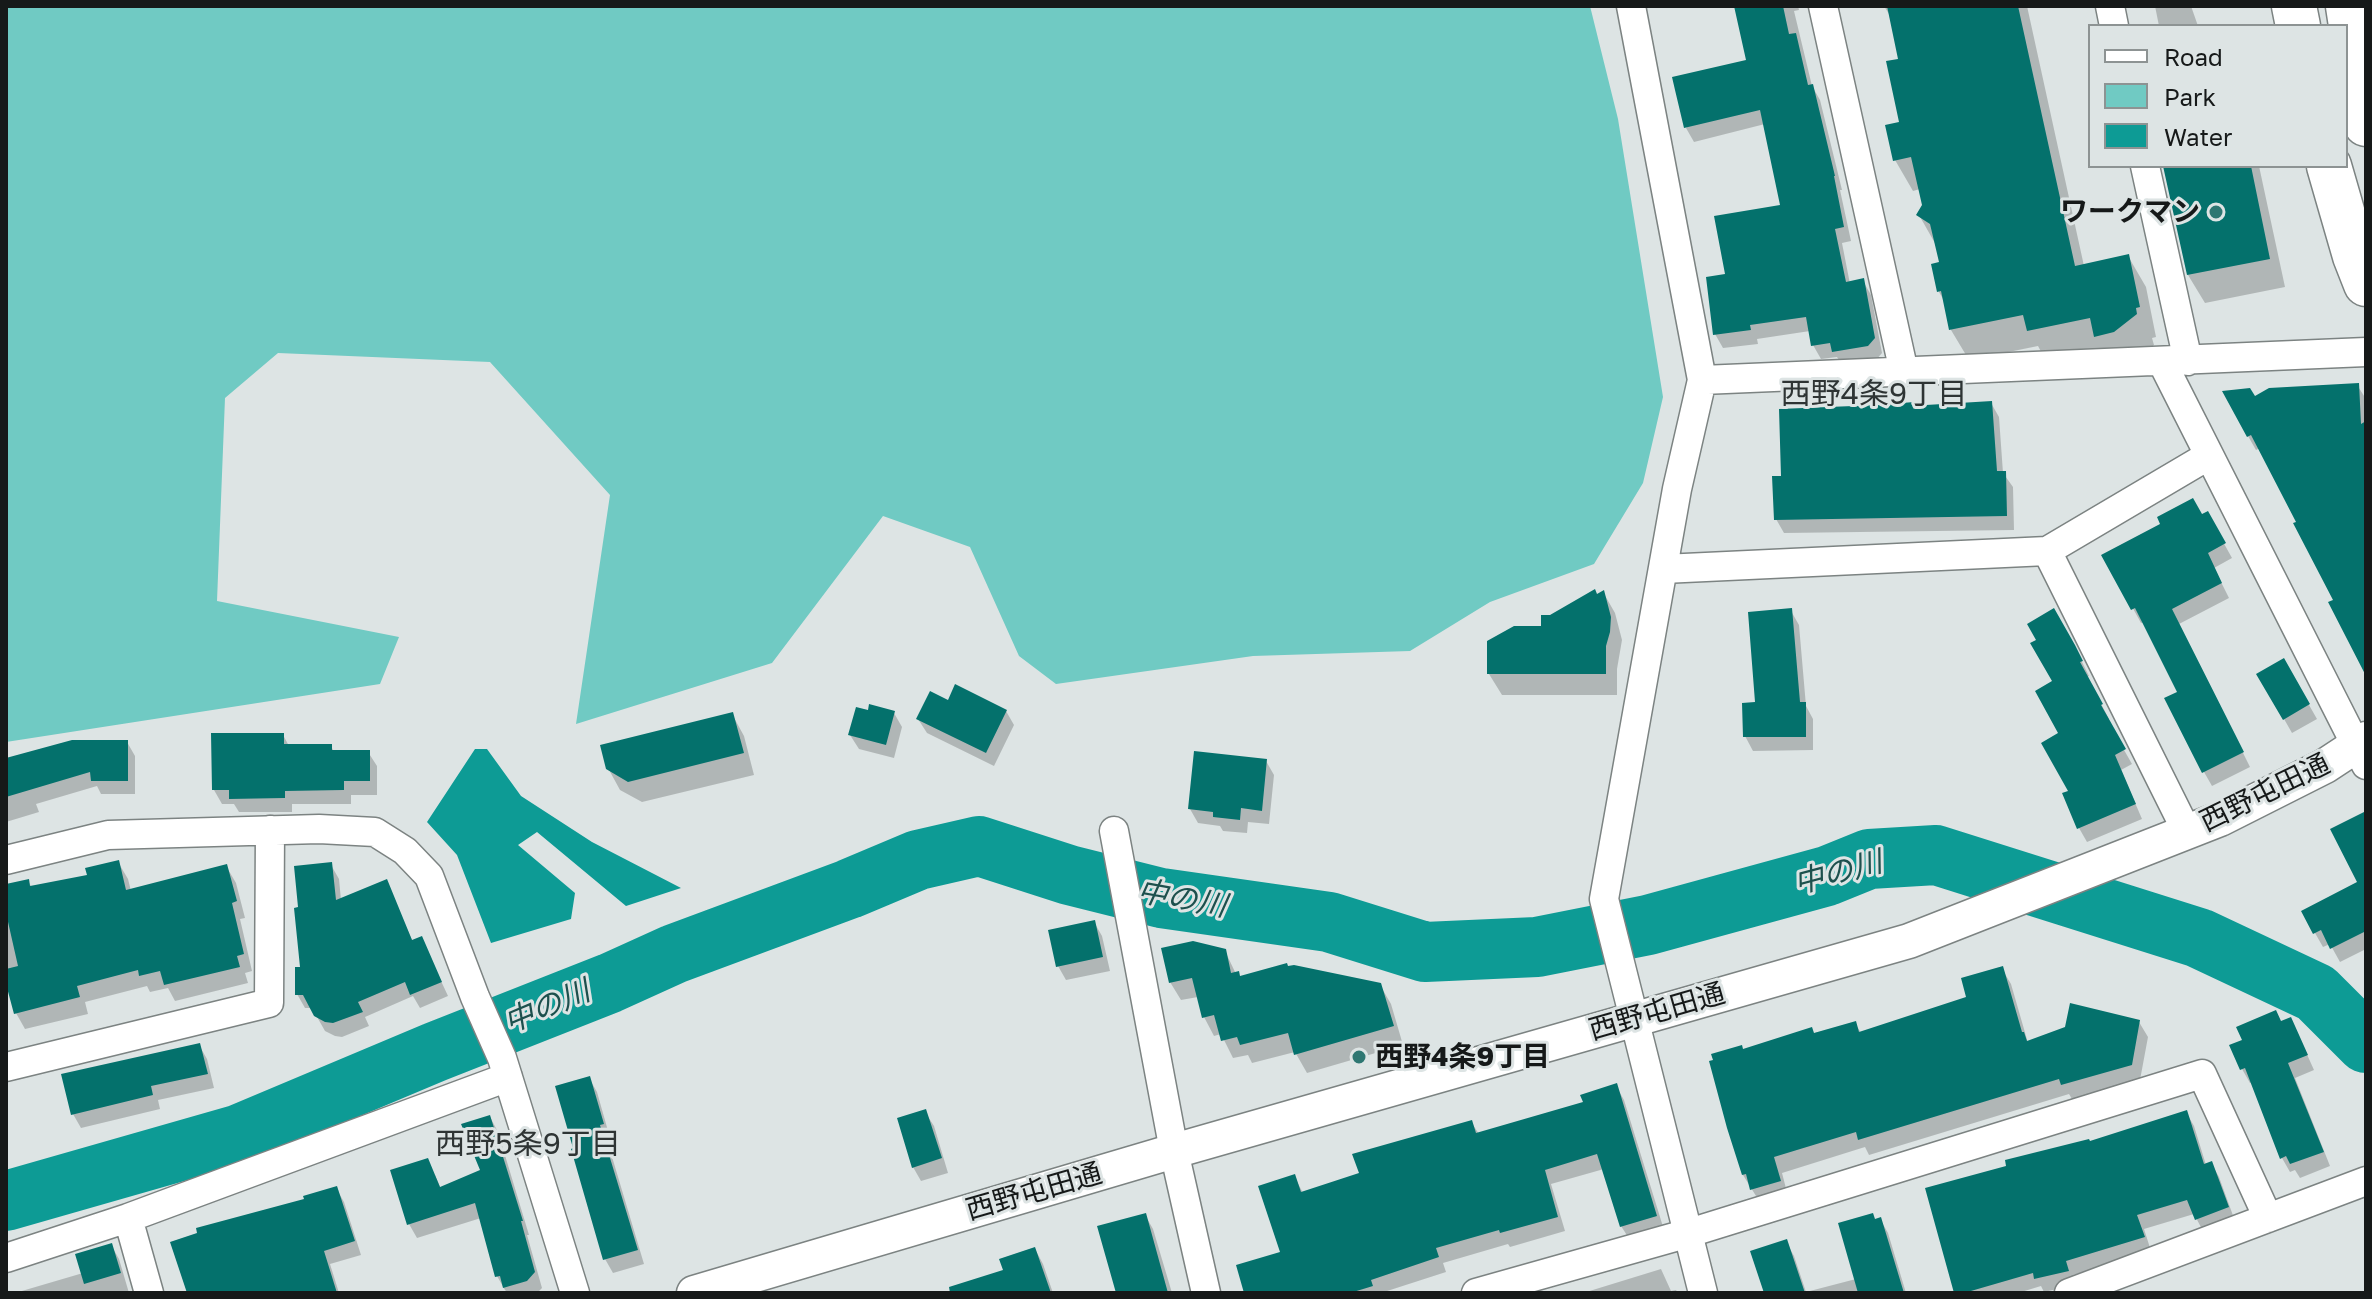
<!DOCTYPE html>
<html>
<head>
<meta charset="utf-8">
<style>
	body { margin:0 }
	#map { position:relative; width:2372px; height:1299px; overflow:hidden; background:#dde4e4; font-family:"Golos Text",sans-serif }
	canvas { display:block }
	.frame { position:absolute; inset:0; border:8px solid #161919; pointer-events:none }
	.legend { position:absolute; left:2088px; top:24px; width:260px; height:144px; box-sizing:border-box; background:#dde4e4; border:2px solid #8d9393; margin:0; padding:10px 14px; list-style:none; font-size:24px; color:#161919 }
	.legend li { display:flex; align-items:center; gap:16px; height:40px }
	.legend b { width:40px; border:2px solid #8d9393 }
</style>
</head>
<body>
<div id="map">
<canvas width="2372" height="1299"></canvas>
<div class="frame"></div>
<ul class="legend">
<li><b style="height:10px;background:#fff"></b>Road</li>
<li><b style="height:22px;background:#70cac3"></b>Park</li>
<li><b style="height:22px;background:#0d9b95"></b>Water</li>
</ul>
</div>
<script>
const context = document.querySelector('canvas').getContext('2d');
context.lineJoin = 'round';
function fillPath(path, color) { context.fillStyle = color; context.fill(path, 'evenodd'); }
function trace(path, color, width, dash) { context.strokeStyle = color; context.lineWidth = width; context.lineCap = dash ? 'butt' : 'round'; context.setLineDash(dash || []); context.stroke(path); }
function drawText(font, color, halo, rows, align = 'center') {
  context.font = font + ' "Golos Text","Noto Sans JP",sans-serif'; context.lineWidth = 6; context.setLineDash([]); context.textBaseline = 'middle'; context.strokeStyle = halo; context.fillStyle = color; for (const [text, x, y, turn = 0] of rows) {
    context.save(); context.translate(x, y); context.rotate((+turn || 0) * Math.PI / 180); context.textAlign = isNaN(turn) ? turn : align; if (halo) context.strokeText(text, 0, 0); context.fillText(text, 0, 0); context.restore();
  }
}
const green = new Path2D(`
	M6,6H1590L1618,119L1663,397L1643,483L1594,564L1490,602L1410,651L1253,656L1056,684L1019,656L970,547L883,516L772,663L576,724L610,495L490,362L278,353L225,398L217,601L399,637L380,684L6,742Z`);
const water = new Path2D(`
	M475,749H487L521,796L592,842L681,888L626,906L537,832L518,845L575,893L571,919L491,943L457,855L427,822Z`);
const shadow = new Path2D(`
	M1736,6H1798L1799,10L1794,11L1812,86L1820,100L1842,190H1840L1851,241L1842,243L1850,284L1863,281L1871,295L1882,353L1876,360L1842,365L1837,357L1821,359L1813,345L1810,331L1757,339L1758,344L1723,348L1715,334L1728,276L1783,206L1765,124L1694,142L1686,128L1748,62Z
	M1884,6H2027L2084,266L2128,256L2146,287L2156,337L2152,338L2154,345L2132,362L2114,366L2103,348L2046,361L2038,346L1969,360L1951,330L1946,304L1939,292L1933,266L1942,264L1936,245L1919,215L1924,205L1920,189L1913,191L1895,160L1901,123L1900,60L1889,14Z
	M2155,6H2191L2198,26H2159Z
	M2165,166H2259L2285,287L2205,303L2188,275Z
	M2357,385L2366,399V670L2299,522L2260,448L2256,450L2248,436L2254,398Z
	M1991,403L1999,417L2003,473L2013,487L2014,530L1784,533L1776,519L1783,478L1927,407Z
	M2207,513L2232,558L2214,568L2229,598L2179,624L2250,767L2212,786L2204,772L2180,693L2144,622L2141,623L2104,556Z
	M1603,592L1615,613L1622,640L1617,669V695H1502L1489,674L1543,628L1550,617Z
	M1791,611L1799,625L1806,706L1813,719V750L1753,751L1745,736Z
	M2053,611L2082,662L2089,676L2087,677L2109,719L2107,720L2132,764L2121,770L2142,819L2087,842L2079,828L2071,792L2061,734L2055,682L2038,641Z
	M2284,661L2317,719L2292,733L2259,675Z
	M1006,711L1014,725L994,766L927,733L918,719Z
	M894,713L902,727L894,758L859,749L850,735Z
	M732,714L744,736L754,775L642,802L620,790L608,768Z
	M283,735L289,746H331L334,752H368L377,766V795H351V804H292V812H239L234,804H222L214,790Z
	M127,742L135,756V794H101L97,786L36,804L39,812L6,822V761Z
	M1266,761L1274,775L1269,824L1248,822L1247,833L1223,831L1220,826L1198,823L1190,809Z
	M2366,818V954L2364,950L2340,962L2330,944L2323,947L2303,912L2360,883Z
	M118,862L128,879L131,891L226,866L236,883L245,918L240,919L252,971L245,973L248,983L175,1001L168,988L150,992L147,986L85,1002L88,1014L25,1029L16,1013L6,976V886L28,881L32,888L89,876Z
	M331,865L339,879L341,900L386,882L413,942L421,938L448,996L420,1008L413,996L365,1017L369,1026L342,1037L335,1036L325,1031L312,1008H305L297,994Z
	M1094,922L1102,936L1110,971L1066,980L1058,966Z
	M1225,951L1236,974L1241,978L1288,969L1380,985L1391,1004L1403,1045L1307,1073L1295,1052L1252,1063L1248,1055L1233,1058L1221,1034L1214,1036L1204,1017L1198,997L1181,1000L1170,982Z
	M2002,969L2011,984L2028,1043L2067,1028L2139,1022L2148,1037L2140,1080L2072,1099L2069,1094L1869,1155L1865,1147L1782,1173L1788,1196L1761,1204L1743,1175V1051L1855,1023L1861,1033L1969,998Z
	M2291,1019L2314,1070L2295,1078L2330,1166L2300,1178L2295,1170L2290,1172L2282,1158L2253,1082L2250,1083L2242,1069L2282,1023Z
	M199,1045L207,1059L214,1088L158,1100L160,1109L81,1128L73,1114Z
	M589,1078L597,1092L610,1138L607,1140L644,1264L613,1273L605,1259Z
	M1616,1086L1624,1100L1664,1230L1630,1240L1621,1226L1604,1169L1551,1184L1565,1231L1510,1247L1508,1244L1443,1263L1446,1272L1381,1293H1247L1283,1253L1294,1176L1303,1193L1361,1174L1471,1122L1479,1134L1585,1104Z
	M925,1112L934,1126L948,1173L921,1181L913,1167Z
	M2186,1112L2194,1126L2206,1165L2211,1163L2219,1177L2235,1221L2204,1233L2194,1214L2144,1229L2151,1251L2073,1275L2075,1285L2044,1292L2041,1286L2018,1293H1958L2089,1143Z
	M490,1117L498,1132L529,1235H527L542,1288L537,1293H508L505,1290L497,1276L481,1218L417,1238L409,1224L435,1175L441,1189L482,1171Z
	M336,1188L344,1202L361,1255L330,1264L339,1293H189L306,1200Z
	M1145,1215L1153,1229L1172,1293H1118Z
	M1880,1219L1888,1233L1906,1293H1767L1786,1242L1794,1256L1806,1292L1856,1279L1876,1221Z
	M111,1245L119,1259L129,1293H15L83,1273Z
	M1035,1249L1043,1264L1053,1293H953L1006,1271Z
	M1661,1269L1671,1291L1676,1290L1678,1293H1583Z`);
const river = new Path2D(`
	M6,1201L240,1134L435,1052L610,983L674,954L849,889L918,860L979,846L1069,875L1161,898L1329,922L1425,952L1537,947L1648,925L1827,876L1869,859L1936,855L2199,938L2316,993L2366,1043`);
const building = new Path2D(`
	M1734,6H1783L1789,34L1796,33L1808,85L1813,84L1835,176H1834L1844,227L1835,229L1846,282L1864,278L1875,338L1868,346L1832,352L1830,343L1811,346L1806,317L1750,325L1751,330L1713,335L1706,277L1725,274L1714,216L1780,205L1760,110L1684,128L1675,90L1672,77L1746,60Z
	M1887,6H2018L2075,266L2129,254L2140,307L2136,308L2137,314L2114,332L2094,337L2090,318L2027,331L2023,315L1949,330L1941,291L1937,292L1931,264L1939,262L1930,224L1916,215L1922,205L1911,157L1893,161L1885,125L1899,122L1886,61L1898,59Z
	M2163,166H2251L2270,259L2187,275Z
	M2359,383L2361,424L2366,421V676L2328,602L2333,600L2293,523L2296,522L2251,435L2247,437L2222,391L2250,388L2255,396L2269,388Z
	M1926,401V405L1992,401L1997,471H2006L2007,516L1774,520L1772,476H1781L1779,409L1878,405Z
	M2193,498L2202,514L2208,511L2226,543L2208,553L2222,583L2172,609L2244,752L2202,773L2164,698L2177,692L2135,608L2131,610L2101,555L2160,524L2157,517Z
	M1595,589L1597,594L1604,590L1611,617L1610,632L1606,646V674H1487V641L1514,626H1541V615H1550Z
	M1792,608L1800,702H1806V737H1743L1742,703L1755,702L1748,612Z
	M2054,608L2075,645L2083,661L2080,662L2103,704L2101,705L2126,749L2115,755L2136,804L2077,829L2062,793L2068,791L2041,743L2058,733L2035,691L2052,681L2030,643L2036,640L2027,624Z
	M2284,658L2310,704L2283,720L2256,674Z
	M955,684L1007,710L986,753L916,719L930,691L948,700Z
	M869,704L895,711L886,745L848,735L856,707L868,710Z
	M733,712L744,753L628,782L606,769L600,745Z
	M211,733H284V744H332V750H370V781H344V790L285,791V798L229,799V790H212Z
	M72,740H128V781H91L90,772L6,797V758Z
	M1194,751L1267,759L1262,811L1241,808L1240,820L1213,817V812L1188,809Z
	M2366,811V931L2330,949L2321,930L2313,934L2301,911L2357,882L2330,829Z
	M119,860L126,890L227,864L237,901L232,903L244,954L237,956L240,967L164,985L160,971L139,976L138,970L77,986L80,997L14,1014L6,984V969L18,966L6,913V884L29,879L30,886L87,875L85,868Z
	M332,862L336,900L387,879L412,940L422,936L442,982L410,995L405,982L358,1002L363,1012L333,1023L325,1022L314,1016L303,995H295V967H300L294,908L298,907L294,866Z
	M1095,920L1103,957L1056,967L1048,930Z
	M1193,941L1226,949L1231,973L1239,971L1240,976L1287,963L1288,966L1294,965L1381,983L1394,1026L1294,1055L1288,1033L1240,1045L1237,1037L1221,1041L1214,1015L1202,1018L1192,978L1169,983L1161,948Z
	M2003,966L2022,1032H2024L2027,1041L2065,1027L2070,1003L2140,1020L2132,1065L2061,1085L2059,1079L1858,1140L1856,1132L1774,1157L1781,1181L1750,1190L1746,1174L1742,1175L1727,1128L1709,1061L1713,1060L1711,1054L1742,1045L1743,1049L1812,1027L1814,1033L1856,1021L1859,1032L1966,997L1961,978Z
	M2276,1010L2281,1021L2291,1017L2308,1055L2288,1063L2324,1152L2290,1164L2286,1156L2280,1159L2245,1068L2240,1070L2229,1045L2242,1040L2236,1027Z
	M200,1043L208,1074L151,1086L153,1095L71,1115L61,1074Z
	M590,1076L604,1124L600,1125L638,1250L603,1260L571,1149L573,1148L555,1086Z
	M1617,1083L1657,1216L1620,1227L1597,1154L1545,1170L1558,1217L1500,1233L1499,1230L1436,1248L1439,1257L1371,1280L1373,1286L1350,1293H1244L1236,1265L1280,1252L1258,1186L1295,1174L1301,1192L1359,1173L1352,1154L1472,1120L1476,1133L1583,1102L1580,1095Z
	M926,1109L942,1158L912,1168L897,1118Z
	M2187,1110L2204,1164L2212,1161L2229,1207L2195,1220L2187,1200L2137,1215L2145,1237L2066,1261L2069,1271L2034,1279L2033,1273L1964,1293H1954L1925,1188L2006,1166L2005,1160L2089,1139L2090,1141Z
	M490,1115L523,1221H521L535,1272L527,1281L503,1288L500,1276L495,1277L475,1203L407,1225L390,1170L428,1158L440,1187L480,1170L461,1124Z
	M337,1186L355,1241L324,1251L337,1293H187L170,1242L197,1233L196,1228L304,1199L303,1196Z
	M1146,1213L1168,1293H1116L1097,1226Z
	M1873,1213L1875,1219L1881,1217L1904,1293H1858L1838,1223Z
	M1787,1239L1805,1293H1764L1750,1251Z
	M112,1243L121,1273L84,1284L75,1254Z
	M1035,1247L1051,1293H950L949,1287L1003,1270L999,1259Z`);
const minor = new Path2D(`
	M1631,6L1702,380L1677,489L1604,899L1703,1293
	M1823,6L1904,372
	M2110,6L2114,26
	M2145,166L2188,361
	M2162,362L2366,765
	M1702,380L2366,352
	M2047,551L2187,832
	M1663,569L2047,551L2208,456
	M1114,831L1174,1151L1206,1293
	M6,860L108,835L319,829L375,832L405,851L429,876L475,997L502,1058L575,1293
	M6,1067L269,1003L270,830
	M128,1218L149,1293
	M6,1258L128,1218L508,1077
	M1476,1293L1689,1233L2202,1074L2268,1218
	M2069,1293L2366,1181`);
const tertiary = new Path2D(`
	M694,1293L1174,1151L1909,941L2220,819L2325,766L2366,739`);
const primary = new Path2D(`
	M2294,6L2298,26
	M2348,6L2366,124
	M2329,166L2355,256L2366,284`);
const markers = [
	[2216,212,8,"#2e7772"],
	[1359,1057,8,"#2e7772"]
];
const poiNames = [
	["ワークマン",2200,212],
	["西野4条9丁目",1375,1057,"left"]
];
const streetNames = [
	["西野屯田通",2265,793,-26],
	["西野屯田通",1657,1012,-16],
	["西野屯田通",1034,1192,-16]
];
const neighbourhoodNames = [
	["西野4条9丁目",1874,394],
	["西野5条9丁目",528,1144]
];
const waterNames = [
	["中の川",1838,873,-15],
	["中の川",1182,899,10],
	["中の川",547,1007,-23]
];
fillPath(green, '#70cac3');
fillPath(water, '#0d9b95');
fillPath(shadow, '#0003');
trace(river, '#0d9b95', 60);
fillPath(building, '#04716c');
trace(minor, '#7c8382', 31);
trace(tertiary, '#7c8382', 37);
trace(primary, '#7c8382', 47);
trace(minor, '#fff', 28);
trace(tertiary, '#fff', 34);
trace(primary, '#fff', 44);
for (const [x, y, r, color] of markers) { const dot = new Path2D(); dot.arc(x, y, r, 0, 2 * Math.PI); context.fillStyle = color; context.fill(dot); trace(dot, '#dde4e4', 3); }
drawText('bold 28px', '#161919', '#dde4e4', poiNames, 'right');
drawText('28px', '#161919', '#dde4e4', streetNames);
drawText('30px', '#2e3434', '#dde4e4', neighbourhoodNames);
drawText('italic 30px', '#1d504d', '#dde4e4', waterNames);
</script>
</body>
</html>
